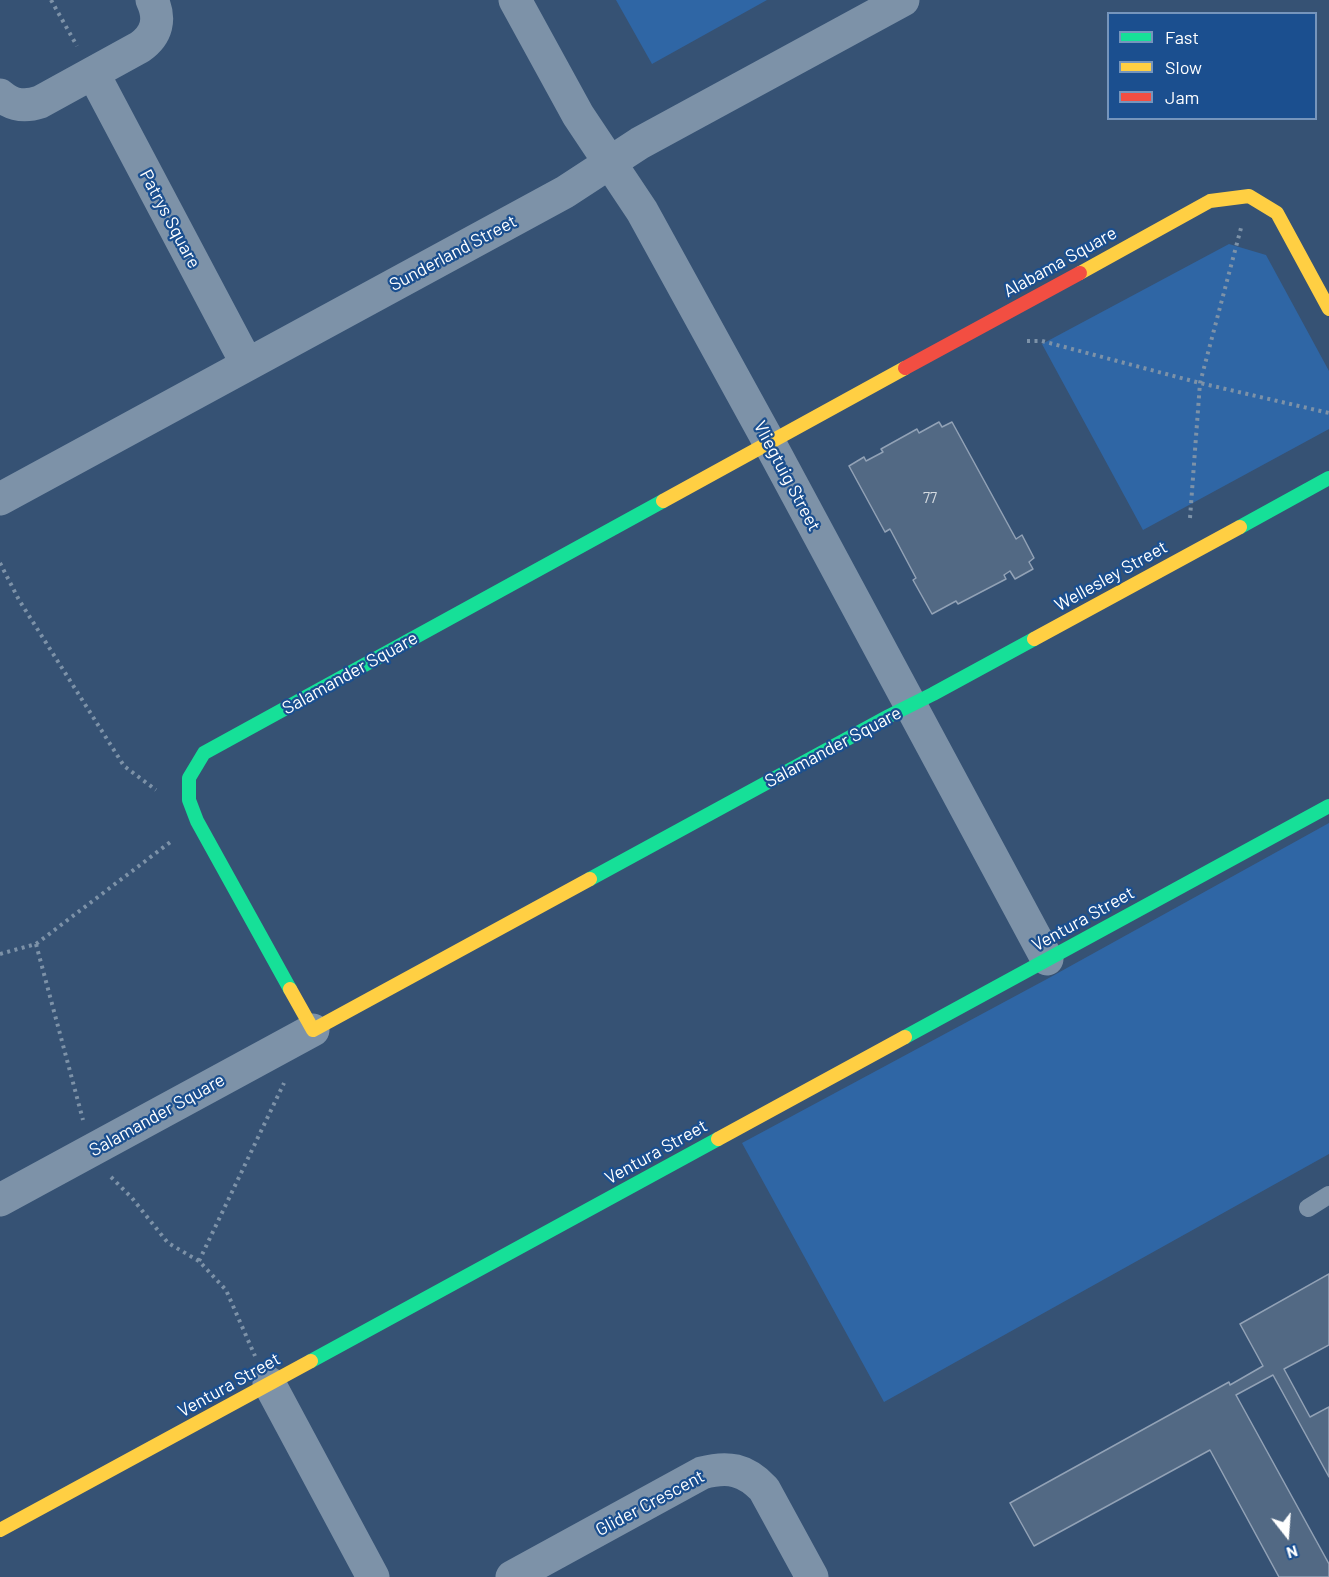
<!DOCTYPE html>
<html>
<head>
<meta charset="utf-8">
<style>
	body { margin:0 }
	#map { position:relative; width:1329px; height:1577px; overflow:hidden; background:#365274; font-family:Barlow,sans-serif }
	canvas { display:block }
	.legend { position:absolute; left:1107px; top:12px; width:210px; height:108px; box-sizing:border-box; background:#1b4f8f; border:2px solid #7695bc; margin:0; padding:8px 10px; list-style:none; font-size:18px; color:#fff }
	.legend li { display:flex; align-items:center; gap:12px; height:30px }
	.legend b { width:30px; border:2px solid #7695bc }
	.north { position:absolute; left:1257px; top:1505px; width:60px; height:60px; -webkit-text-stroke:4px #1b4f8f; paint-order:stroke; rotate:163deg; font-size:16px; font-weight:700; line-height:24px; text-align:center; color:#fff }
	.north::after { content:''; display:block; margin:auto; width:21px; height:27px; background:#fff; clip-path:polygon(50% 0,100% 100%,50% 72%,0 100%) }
</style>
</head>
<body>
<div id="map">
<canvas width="1329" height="1577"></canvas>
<ul class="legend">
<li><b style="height:8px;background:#16e098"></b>Fast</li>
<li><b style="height:8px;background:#ffcf43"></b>Slow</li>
<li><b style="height:8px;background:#f24e42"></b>Jam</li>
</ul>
<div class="north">N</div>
</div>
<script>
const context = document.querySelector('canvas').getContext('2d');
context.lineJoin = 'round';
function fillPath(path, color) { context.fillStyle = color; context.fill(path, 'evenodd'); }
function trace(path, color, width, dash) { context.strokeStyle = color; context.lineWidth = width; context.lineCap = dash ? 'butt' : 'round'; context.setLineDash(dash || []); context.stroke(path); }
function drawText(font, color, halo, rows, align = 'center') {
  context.font = font + ' Barlow,sans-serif'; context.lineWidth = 4.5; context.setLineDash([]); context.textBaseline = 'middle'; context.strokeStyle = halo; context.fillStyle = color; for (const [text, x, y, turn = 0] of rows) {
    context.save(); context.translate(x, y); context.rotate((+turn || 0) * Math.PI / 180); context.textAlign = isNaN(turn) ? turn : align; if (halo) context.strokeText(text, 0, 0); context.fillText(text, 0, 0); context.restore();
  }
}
const green = new Path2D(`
	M616,0H767L652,64Z
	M1229,244L1266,255L1329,371V429L1143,530L1042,344Z
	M1329,823V1154L884,1402L742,1143L1047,979Z`);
const building = new Path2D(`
	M939,422L942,427L952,422L1016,539L1022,535L1034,558L1029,562L1033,569L1015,579L1010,571L1004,575L1006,579L958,604L956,601L932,614L913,580L916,578L890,529L885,532L849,466L864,457L866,461L883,452L881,449L917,429L919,433Z
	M1329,1274V1345L1284,1369L1310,1417L1329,1407V1477L1273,1375L1236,1395L1329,1564V1577H1279L1210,1450L1034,1546L1010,1503L1229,1382L1230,1385L1263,1366L1240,1324Z`);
const path = new Path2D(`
	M51,0L77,46
	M1027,341H1042L1200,383L1329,413
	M1190,518L1200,383L1241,228
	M0,563L19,600L124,766L156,790
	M36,944L83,1120
	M0,954L36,944L173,840
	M111,1177L132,1198L168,1243L199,1261L226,1290L255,1356
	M199,1261L284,1083`);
const lane = new Path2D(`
	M1308,1208L1329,1195`);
const street = new Path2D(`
	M515,0L578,115L642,211L769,442L1047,959
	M93,73L247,364
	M0,95C13,106 25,107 40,102L140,47C157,35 161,19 152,0
	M0,499L565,192L640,143L903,0
	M0,1200L313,1030
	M269,1383L373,1577
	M512,1577L702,1473C728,1466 745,1469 764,1489L812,1577`);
const fast = new Path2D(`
	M1240,527L1329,478
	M590,879L889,716L933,694L1034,639
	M290,989L197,821L189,800V778L204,753L663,501
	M905,1037L1329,806
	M311,1361L718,1139`);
const slow = new Path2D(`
	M1080,273L1210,201L1249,196L1277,213L1329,309
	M663,501L905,368
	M1034,639L1240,527
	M290,989L313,1030L590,879
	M718,1139L905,1037
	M0,1530L311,1361`);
const jam = new Path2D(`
	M905,368L1080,273`);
const numberNames = [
	["77",930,498]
];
const streetNames = [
	["Patrys Square",170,219,62],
	["Sunderland Street",453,253,-28],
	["Alabama Square",1060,262,-29],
	["Vliegtuig Street",787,476,62],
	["Wellesley Street",1111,576,-29],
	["Salamander Square",350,673,-29],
	["Salamander Square",833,747,-28],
	["Ventura Street",1083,919,-29],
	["Salamander Square",157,1115,-29],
	["Ventura Street",656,1152,-29],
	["Ventura Street",229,1385,-29],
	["Glider Crescent",650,1503,-28]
];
fillPath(green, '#2f66a5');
fillPath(building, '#526984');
trace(building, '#92a2b6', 1.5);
trace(path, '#7d92a8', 4, [3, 4.5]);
trace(lane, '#7d92a8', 18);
trace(street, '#7d92a8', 33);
trace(fast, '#16e098', 14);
trace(slow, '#ffcf43', 14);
trace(jam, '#f24e42', 14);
drawText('15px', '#d4dae0', null, numberNames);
drawText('18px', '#fff', '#1b4f8f', streetNames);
</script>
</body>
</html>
